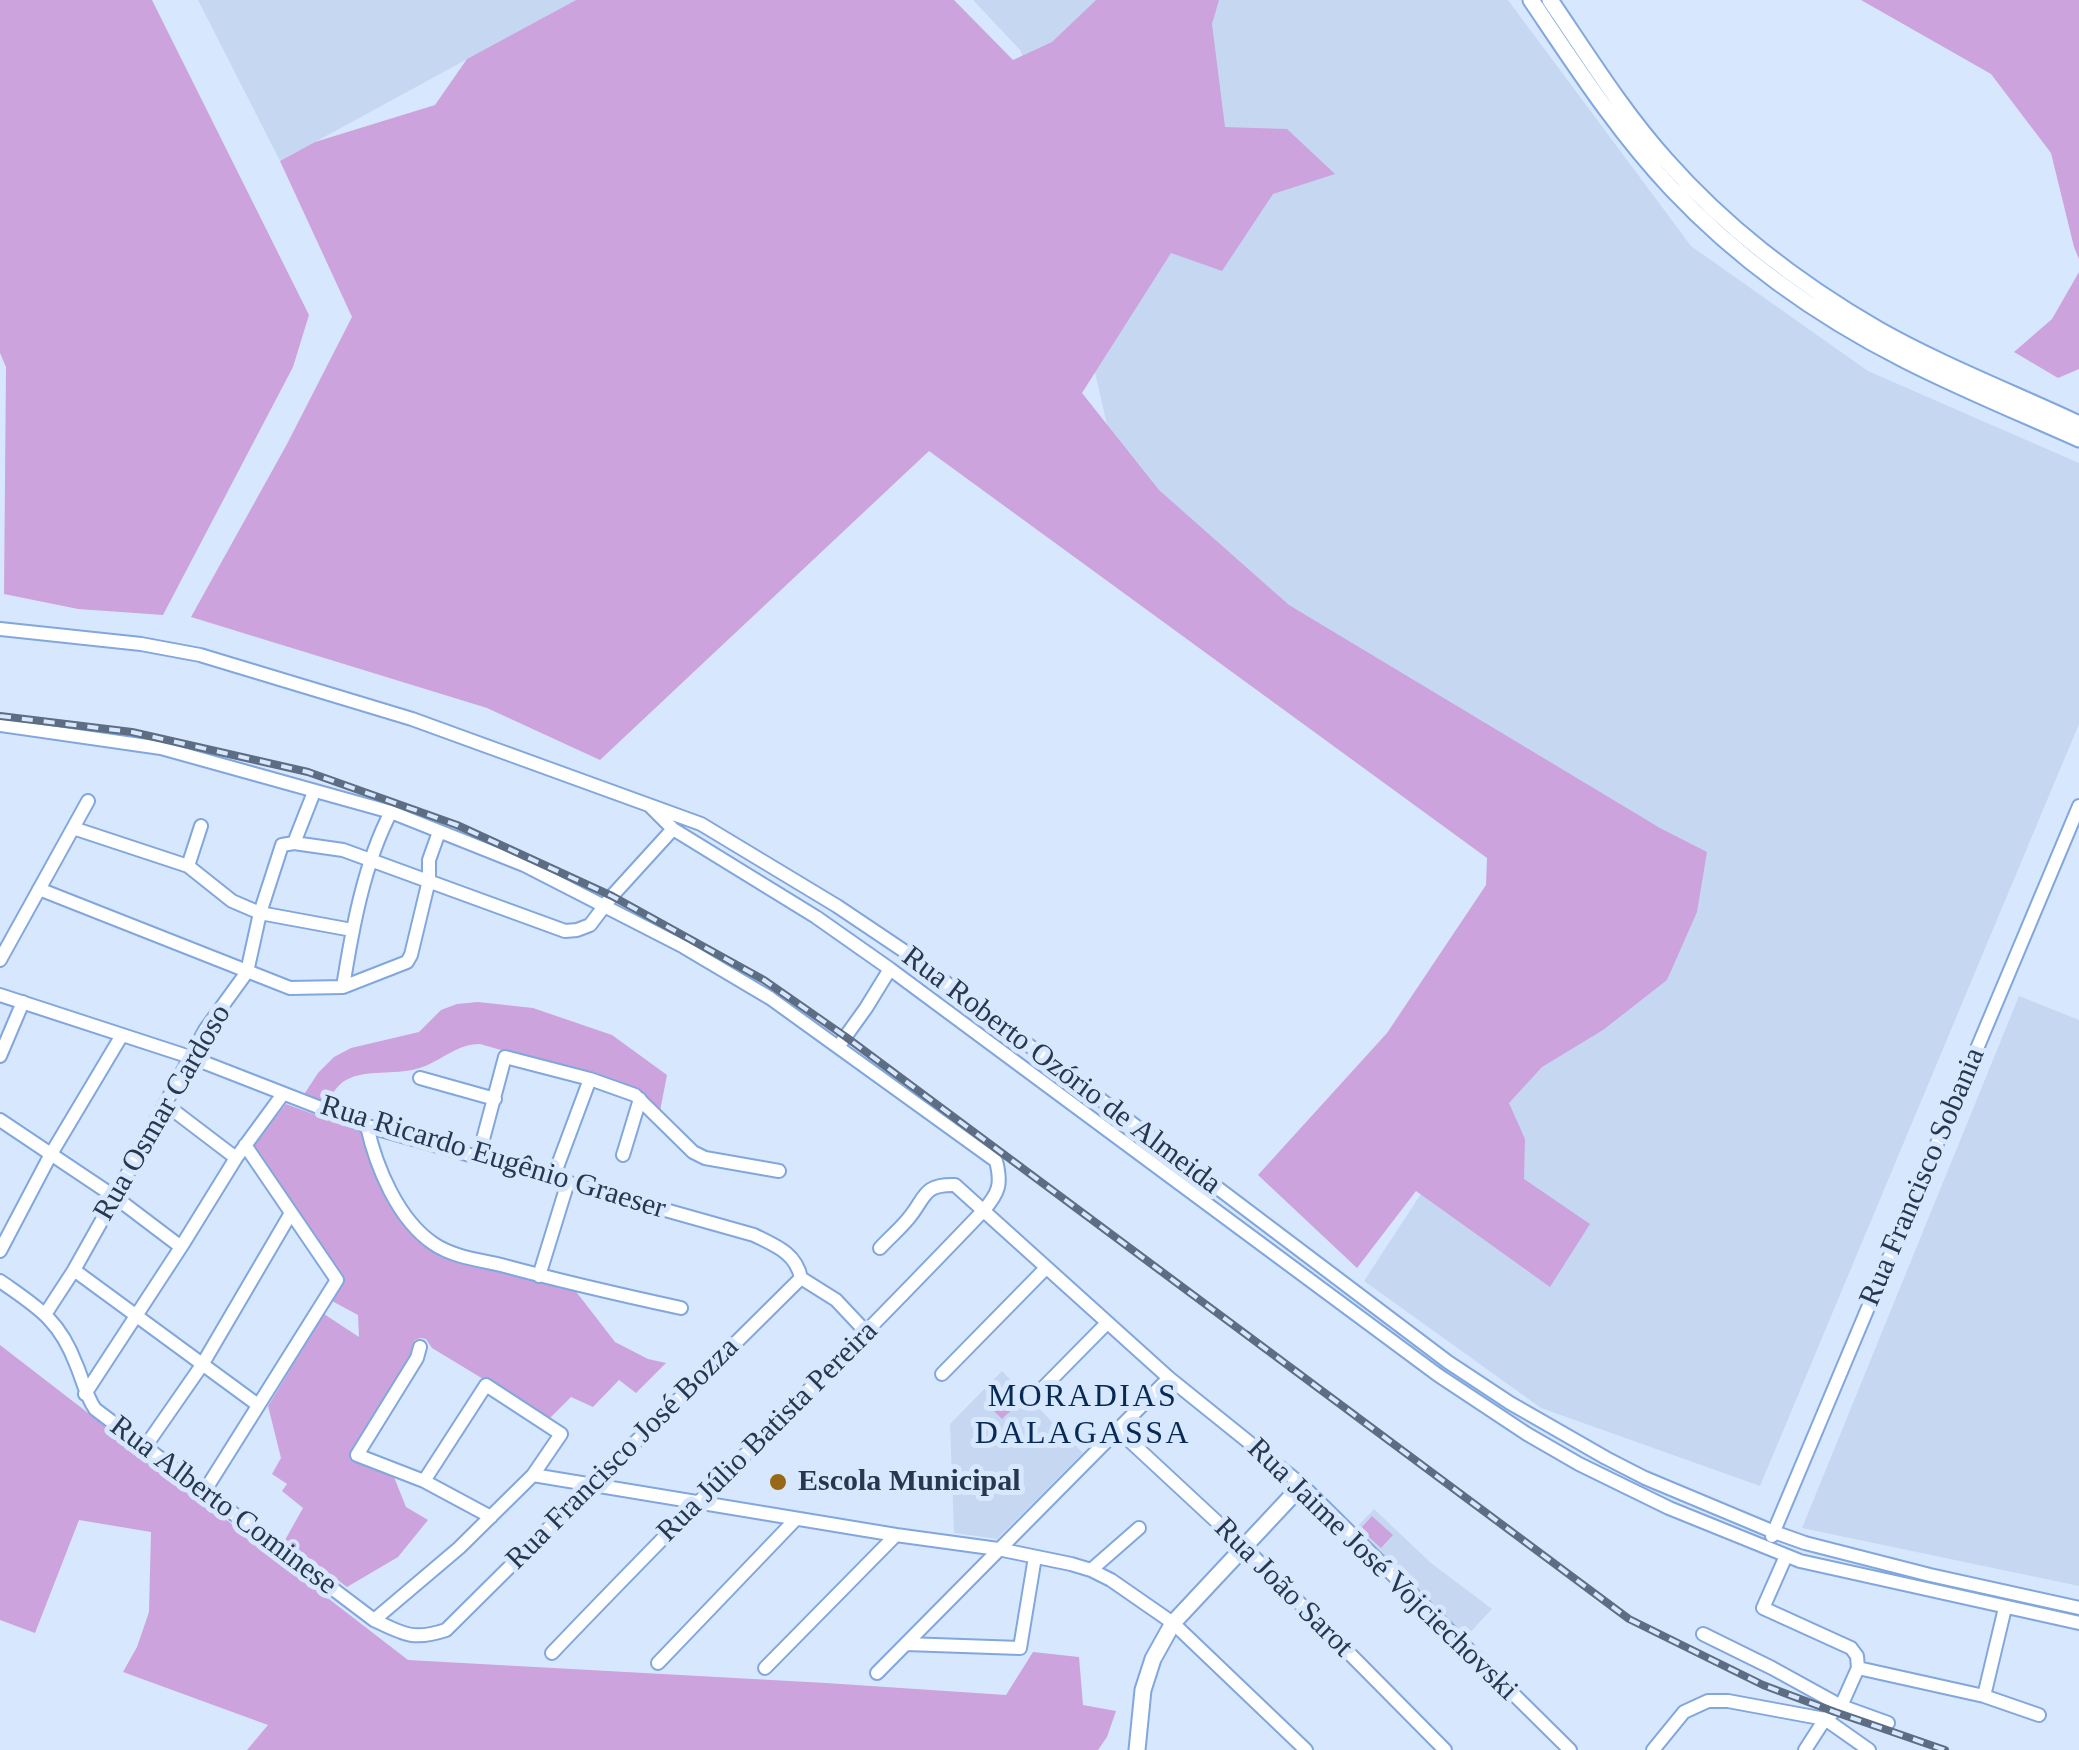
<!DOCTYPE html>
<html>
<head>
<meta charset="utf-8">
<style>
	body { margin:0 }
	canvas { display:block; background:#d7e7fd }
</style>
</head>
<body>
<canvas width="2079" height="1750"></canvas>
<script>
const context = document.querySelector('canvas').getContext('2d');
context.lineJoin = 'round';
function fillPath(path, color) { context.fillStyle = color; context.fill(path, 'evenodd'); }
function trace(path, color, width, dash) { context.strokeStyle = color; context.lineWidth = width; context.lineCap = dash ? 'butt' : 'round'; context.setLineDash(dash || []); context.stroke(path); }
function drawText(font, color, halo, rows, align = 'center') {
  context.font = font + ' "Times New Roman",serif'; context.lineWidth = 10; context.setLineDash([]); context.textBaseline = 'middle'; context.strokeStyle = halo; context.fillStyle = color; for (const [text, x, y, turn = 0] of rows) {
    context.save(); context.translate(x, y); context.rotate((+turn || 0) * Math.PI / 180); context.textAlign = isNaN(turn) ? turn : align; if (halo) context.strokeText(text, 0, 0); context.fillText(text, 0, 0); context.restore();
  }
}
const built = new Path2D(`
	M198,0H576L280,161Z
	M973,0H1508L1691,246L1868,371L2079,463V724L1760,1486L1541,1408L1364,1281L1660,828L1137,555L1021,51Z
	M2019,996L2079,1020V1586L1802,1528Z
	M1002,1371L1083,1453L997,1539L954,1533L950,1424Z
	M1374,1509L1431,1563L1492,1609L1465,1638L1354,1530Z`);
const green = new Path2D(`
	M0,0H152L309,315L293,367L163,615L78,609L4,594L6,367L0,353Z
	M576,0H954L1013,60L1052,42L1096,0H1219L1212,24L1225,127L1287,129L1335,174L1273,194L1222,271L1171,253L1082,393L1159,490L1289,605L1660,828L1707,852L1697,912L1667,980L1603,1030L1542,1067L1509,1103L1525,1139L1524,1179L1590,1224L1550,1287L1416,1191L1357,1268L1258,1175L1387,1033L1486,885L1487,858L929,451L600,760L487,708L191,617L287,444L352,317L280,161L315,142L435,105L467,59Z
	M1861,0H2079V259L2074,247L2051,153L1991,74Z
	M2079,272V369L2058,378L2014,352L2052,319Z
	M478,1002L533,1008L612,1035L667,1075L660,1111L645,1095L634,1088L480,1044C455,1044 440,1063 416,1069C395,1075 366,1069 346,1080C337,1085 332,1094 327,1104L303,1096L318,1073L334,1057L351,1048L419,1032L441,1010L457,1004Z
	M286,1104L362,1132L376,1176L391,1199L425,1243L574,1289L615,1342L648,1359L666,1363L636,1393L619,1380L593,1407L571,1397L549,1419L432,1348L426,1339L421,1338L415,1340L412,1347L414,1357L350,1457L394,1477L406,1507L428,1520L398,1557L347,1587L285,1540L303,1508L282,1491L287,1484L272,1474L281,1458L268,1406L324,1314L359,1337L358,1315L332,1301L342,1281L253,1146Z
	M0,1345L408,1660L826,1683L1006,1695L1033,1652L1079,1657L1083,1705L1116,1711L1107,1737L1098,1750H247L268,1725L123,1672L137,1647L149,1612L151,1532L79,1520L35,1633L0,1620Z
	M1007,1384L1023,1399L1002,1419L987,1404Z
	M1372,1516L1393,1535L1381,1548L1360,1529Z`);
const minor = new Path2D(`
	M0,629L141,644L200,655L412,719L701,824L837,906L904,951L1448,1362L1510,1403L1606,1458L1645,1478L1774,1532L1805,1543L1930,1575L2079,1608
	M0,725L161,748L391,812L524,865L684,947L770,998L996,1161C1002,1184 999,1193 983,1211C841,1360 694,1504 552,1653
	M650,806L673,829L816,917L890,969L1438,1375L1527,1434L1579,1464L1669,1508L1800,1561L2079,1623
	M73,828L188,866L232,901L260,913L352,930
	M294,843L314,792
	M188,866L201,826
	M39,889L290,988L343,987L407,962L411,955L429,880V860L439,832
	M0,960L88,801
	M343,987C352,930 364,863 391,812
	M0,995L190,1057L367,1126L754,1235C776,1246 796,1253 801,1278
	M838,1047L866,1008L890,969
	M0,1056L23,1002
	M420,1078L495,1099
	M165,1104L236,1158
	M0,1120L115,1197L181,1247
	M367,1126C376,1167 398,1220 434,1244C453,1257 480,1260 501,1265C560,1281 621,1295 681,1308
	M623,1155L640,1099
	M478,1158L505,1057L590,1079L635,1095L693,1152L705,1158L779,1171
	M553,1178L590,1079
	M880,1248C889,1238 899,1230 908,1219C926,1198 922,1184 955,1185L1169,1378L1302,1485L1570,1750
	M0,1251L51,1154L122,1035
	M74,1270L258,1405
	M539,1276L568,1182
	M801,1278L836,1300L867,1333
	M0,1281C37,1307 59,1319 76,1364C83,1380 85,1394 95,1409L374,1620C403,1634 413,1641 446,1630L801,1278
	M46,1313L74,1270L115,1197L205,1030L247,972L260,913L282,845L294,843L343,850L565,931L577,930L590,925L612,896L673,829
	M420,1347L417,1358L357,1455L424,1481L491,1517
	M942,1374L1046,1268
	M1040,1391L1107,1323
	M85,1394L181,1247L236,1158L283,1094
	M1118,1430L1244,1547L1445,1750
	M145,1447L202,1365L291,1213
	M533,1475L896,1535L998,1549L1071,1564L1091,1570L1111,1580L1173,1623L1306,1750
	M204,1492L337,1280L245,1145
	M1772,1536L2079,806
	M1786,1556L1763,1608L1851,1648L1857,1656L1858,1668L1841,1706L1825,1719L1805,1750
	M1091,1570L1139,1528
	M374,1620L459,1548L533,1475L561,1434L486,1385L424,1481
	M1703,1634L1772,1668L1841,1706L1888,1723
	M906,1644L1020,1648L1035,1557
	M658,1663L796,1519
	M765,1668L896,1535
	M1858,1668L1984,1696L2039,1715
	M877,1673L1169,1378
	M1984,1696L2005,1608
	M1653,1750L1684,1712L1708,1701H1728L1825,1719L1869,1750`);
const tertiary = new Path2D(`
	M1531,0C1575,65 1618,132 1672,189C1738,259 1820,317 1905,360C1962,389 2021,413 2079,439
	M1550,0C1587,54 1622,111 1666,160C1726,228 1801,285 1879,330C1943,366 2013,393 2079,424
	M1137,1750L1143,1690L1153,1659L1173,1623L1302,1485`);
const rail = new Path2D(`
	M0,716L132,732L308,772L457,825L612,896L764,980L846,1037L1629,1619L1763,1685L1835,1712L1945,1750`);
const markers = [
	[778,1482,10,"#966817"]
];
const streetNames = [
	["Rua Roberto Ozório de Almeida",1061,1071,37],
	["Rua Osmar Cardoso",163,1113,-60],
	["Rua Ricardo Eugênio Graeser",493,1158,17],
	["Rua Francisco Sobania",1923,1177,-67],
	["Rua Júlio Batista Pereira",768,1432,-45],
	["Rua Francisco José Bozza",623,1454,-45],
	["Rua Alberto Cominese",223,1506,37],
	["Rua Jaime José Vojciechovski",1382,1570,44],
	["Rua João Sarot",1283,1588,45]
];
const poiNames = [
	["Escola Municipal",798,1482]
];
const neighbourhoodNames = [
	["MORADIAS",1083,1398],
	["DALAGASSA",1083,1435]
];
fillPath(built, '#c6d8f1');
fillPath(green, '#cda3de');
trace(minor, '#81a7dc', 16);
trace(tertiary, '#81a7dc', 19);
trace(minor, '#fff', 12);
trace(tertiary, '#fff', 15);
trace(rail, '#5d6d83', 8);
trace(rail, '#d7e7fd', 4, [11]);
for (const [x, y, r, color] of markers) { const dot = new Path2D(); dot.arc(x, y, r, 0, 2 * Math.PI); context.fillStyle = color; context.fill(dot); trace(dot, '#d7e7fd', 4); }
drawText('30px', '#27374d', '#d7e7fd', streetNames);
drawText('bold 30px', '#27374d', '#d7e7fd', poiNames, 'left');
context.letterSpacing = '2.5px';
drawText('32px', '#072a55', '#d7e7fd', neighbourhoodNames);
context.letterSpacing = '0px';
</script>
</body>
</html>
